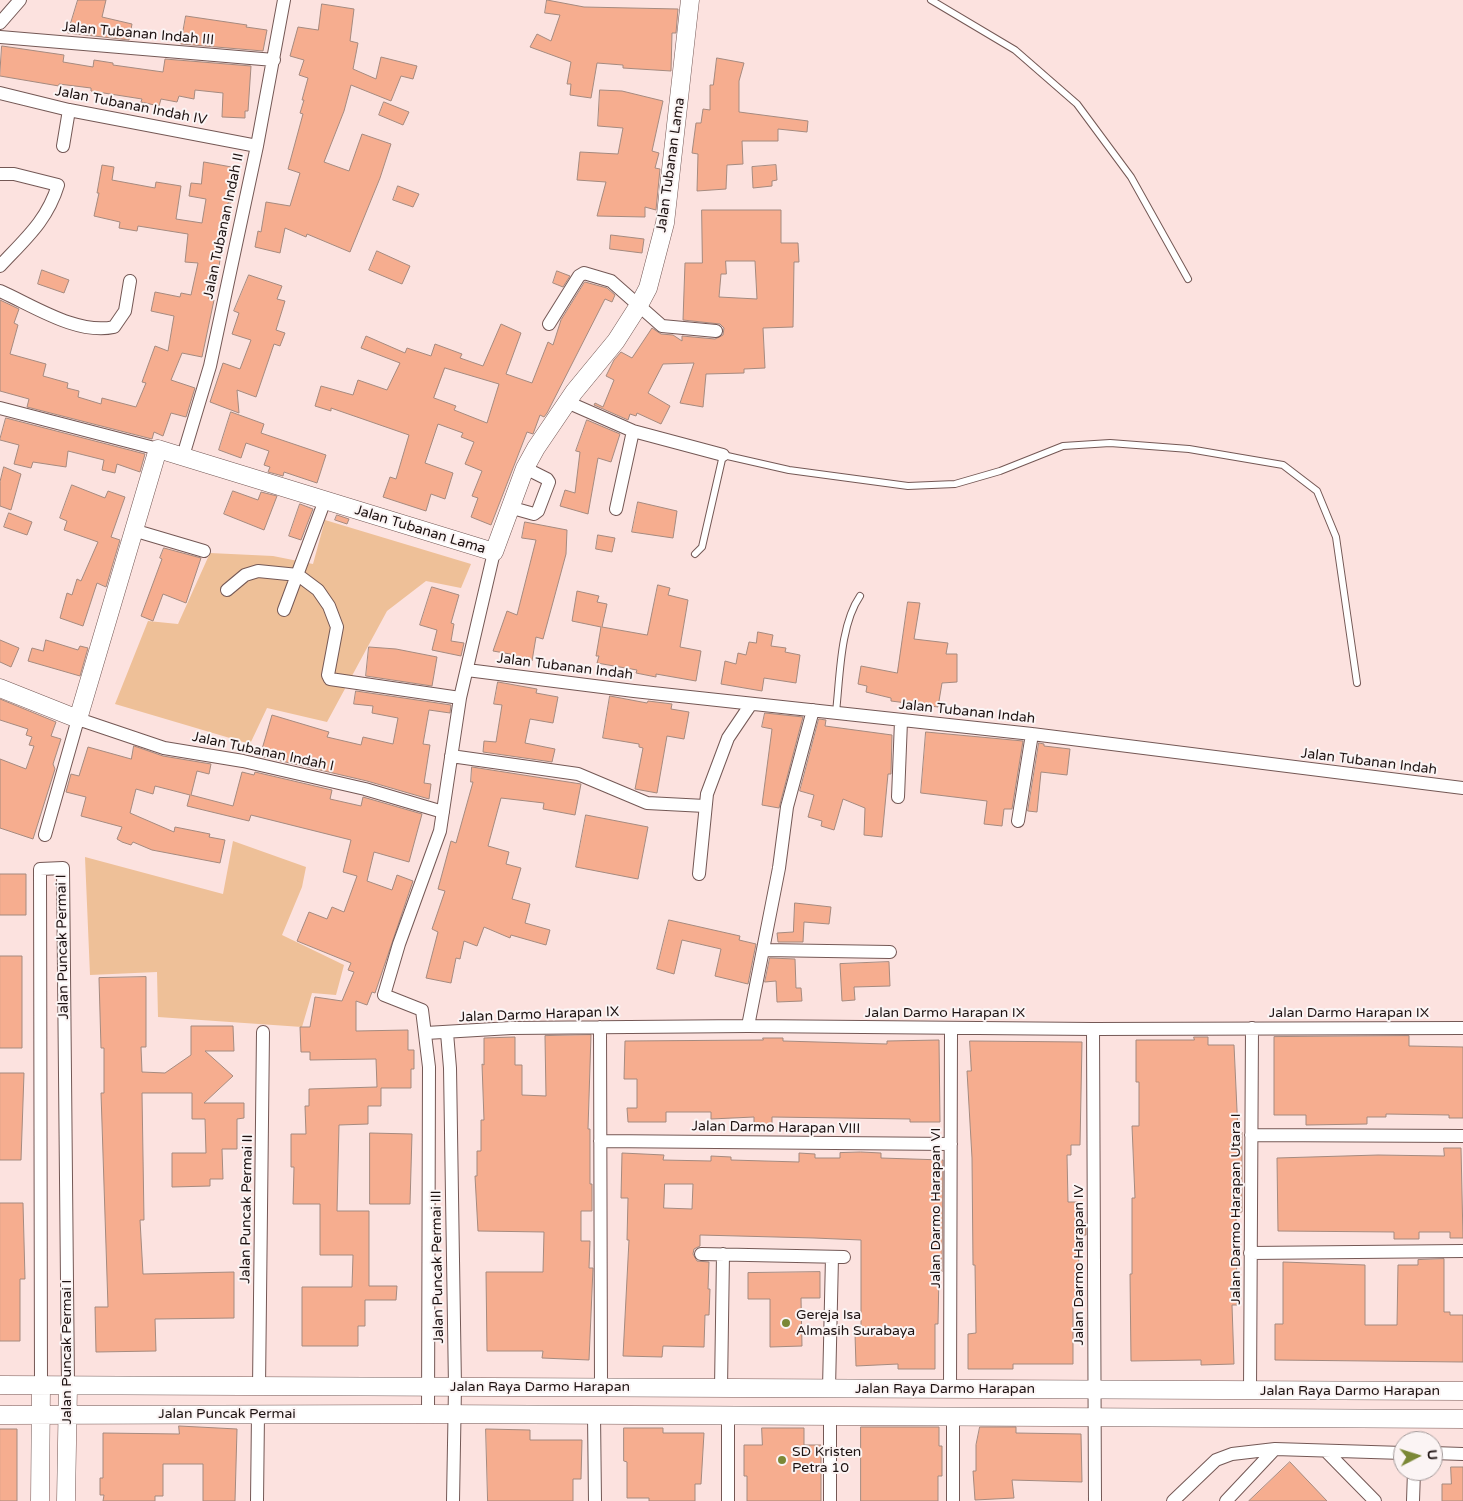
<!DOCTYPE html>
<html>
<head>
<meta charset="utf-8">
<style>
	body { margin:0 }
	#map { position:relative; width:1463px; height:1501px; overflow:hidden; background:#fce2df; font-family:"Varela Round",sans-serif }
	canvas { display:block }
	.north { position:absolute; left:1393px; top:1431px; width:50px; height:50px; box-sizing:border-box; background:#fbf4f4; border:1px solid #a39a9a; border-radius:50%; rotate:85deg; font-size:14px; font-weight:700; line-height:20px; text-align:center; color:#1e1312 }
	.north::after { content:''; display:block; margin:auto; width:18px; height:22px; background:#7b8836; clip-path:polygon(50% 0,100% 100%,50% 72%,0 100%) }
</style>
</head>
<body>
<div id="map">
<canvas width="1463" height="1501"></canvas>
<div class="north">U</div>
</div>
<script>
const context = document.querySelector('canvas').getContext('2d');
context.lineJoin = 'round';
function fillPath(path, color) { context.fillStyle = color; context.fill(path, 'evenodd'); }
function trace(path, color, width, dash) { context.strokeStyle = color; context.lineWidth = width; context.lineCap = dash ? 'butt' : 'round'; context.setLineDash(dash || []); context.stroke(path); }
function drawText(font, color, halo, rows, align = 'center') {
  context.font = font + ' "Varela Round",sans-serif'; context.lineWidth = 4; context.setLineDash([]); context.textBaseline = 'middle'; context.strokeStyle = halo; context.fillStyle = color; for (const [text, x, y, turn = 0] of rows) {
    context.save(); context.translate(x, y); context.rotate((+turn || 0) * Math.PI / 180); context.textAlign = isNaN(turn) ? turn : align; if (halo) context.strokeText(text, 0, 0); context.fillText(text, 0, 0); context.restore();
  }
}
const green = new Path2D(`
	M325,520L471,564L461,588L426,581L387,611L327,722L267,708L250,744L115,704L148,621L178,624L210,553L273,556L313,564Z
	M233,841L306,867L302,887L282,935L344,965L336,995L312,993L302,1027L158,1017L157,972L90,975L85,857L223,894Z`);
const building = new Path2D(`
	M78,0H106L102,17L132,24L129,40L68,33Z
	M547,0L584,7L678,9L676,33H672L671,71L623,68V65L597,63L591,98L570,95L571,84H567L571,62L530,47L537,34L551,41L560,15L545,13Z
	M322,4L354,9L350,41L358,43L353,69L376,79L381,57L417,66L413,79L401,76L391,101L351,85L344,111L324,162L349,171L362,134L391,144L380,178L350,252L307,234L306,237L285,228L280,253L255,247L258,231L261,232L266,202L290,206L300,173L288,169L303,114L300,113L304,100H302L308,78L299,75L304,60L290,56L298,27L318,30Z
	M186,16L247,25L246,27L267,30L263,51L181,44Z
	M2,46L64,55L63,62L93,67L94,60L113,63V65L163,72L165,59L251,66L248,111H245V118L222,117L223,93L195,90L194,99L179,96L177,102L161,99L159,106L141,102L142,99L91,91V88L59,84V86L0,76Z
	M717,58L744,63L739,81V112L808,121L807,132L778,129V141H742L743,164L727,165L726,189L697,191L698,154L692,153L696,123H701L703,109L710,110V85H713Z
	M600,90L622,91L663,101L652,151L659,153L655,168L660,169L656,210L645,207V217L597,216L606,182L577,180L580,152L618,154L623,128L598,126Z
	M384,102L409,112L403,125L379,115Z
	M204,162L237,168L231,203H228L224,219L219,248H222L219,266H216L209,299L214,300L202,357L182,353L171,380L195,388L186,417L171,413L163,436L154,432L152,439L27,407L29,399L0,391V300L19,309L14,323L18,325L10,354L46,364L43,376L68,383L67,388L79,391L78,397L101,404L102,398L136,407L146,383L142,382L155,346L168,351L174,316L151,311L155,292L180,297L181,293L191,295L198,263L185,262L188,234L138,226L137,231L119,228L120,222L94,216L99,193H97L102,165L114,167L112,180L155,188L156,182L181,186L176,219L202,223L206,199L189,196L191,183L201,184Z
	M776,165L777,180L772,181V186L753,188L752,167Z
	M398,186L419,194L413,207L393,200Z
	M702,210H781V243H798L799,262H794L793,327L763,328L765,368L744,369V373L706,374L703,407L680,403L694,363L663,364L648,393L670,406L661,424L637,413L636,416L630,414L628,420L594,405L595,403L603,407L614,380L606,376L614,360L621,352L632,358L652,328L661,334L673,335L682,341V336L715,339L723,335L724,328L720,324L683,320L685,263H702ZM726,261H755L757,299L719,297L721,274H726Z
	M611,235L644,239L642,253L610,249Z
	M377,251L410,266L402,284L369,270Z
	M42,270L69,280L64,293L38,284Z
	M557,271L570,276L563,287L553,283Z
	M249,275L282,286L277,299L285,301L276,330L285,333L280,346L274,344L256,397L237,390L239,413L210,402L223,363L240,369L251,340L232,334L239,313L234,311Z
	M585,282L607,288L615,295L612,302L605,299L547,413L544,417L540,415L533,434L527,432L491,525L471,517L478,498L472,496L482,471L465,464L474,442L461,437L463,433L438,424L425,463L453,473L445,499L431,494L426,511L383,497L390,477L396,479L409,435L331,408V411L315,406L321,386L353,395L358,380L387,390L400,363L361,348L366,336L405,353L407,348L431,356L435,344L462,354L460,358L483,366L501,324L521,333L506,374L532,383L548,342L553,345L561,320ZM445,368L499,384L487,423L454,410L456,406L434,398Z
	M231,412L264,424L261,433L326,455L317,483L284,472L283,476L268,472L270,467L264,465L269,451L246,443L241,458L219,450Z
	M6,418L145,454L140,472L117,464L115,473L102,470L104,460L68,451L66,467L33,462L31,468L14,464L19,445L0,440Z
	M587,420L620,434L611,462L598,458L588,514L560,506L565,490L575,493L580,452L576,451Z
	M4,467L21,474L11,510L0,506V482Z
	M72,485L105,498L108,491L125,497L111,537L120,540L106,587L97,583L83,626L60,618L67,593L72,595L77,579L81,581L98,542L64,530L67,521L60,518Z
	M233,491L258,500L261,492L277,496L264,530L224,514Z
	M638,502L677,511L673,538L632,532Z
	M300,504L313,509L301,540L289,536Z
	M9,513L32,522L27,535L4,527Z
	M337,515L349,519L347,524L335,520Z
	M525,522L567,530L566,554L543,639L536,637L532,661L516,657V655L493,651L507,611L517,615L536,540L522,538Z
	M598,535L615,538L612,552L596,549Z
	M164,548L201,558L186,603L163,594L153,621L141,616L162,559L160,558Z
	M658,585L670,588L668,595L688,600L680,647L701,651L696,681L656,674V677L636,673L637,670L597,663L599,656H596L601,627L572,621L577,591L599,596L597,602L607,604L602,627L647,635Z
	M432,587L459,595L451,623L454,624L451,641L464,643L461,656L432,650L437,630L420,625Z
	M908,602L920,603L914,639L948,643L946,654H957V682L942,683L938,707L891,701V698L866,692L867,686L858,684L861,666L897,673Z
	M758,632L773,635L771,646L786,648L785,652L800,655L796,683L764,678L762,691L721,684L725,661L736,664L738,653L746,655L749,642L756,643Z
	M0,640L19,648L11,667L0,662Z
	M46,640L78,650L80,646L88,648L80,676L28,661L32,648L43,651Z
	M369,647L396,649L437,657L432,686L366,676Z
	M498,682L537,689L536,693L558,697L553,723L530,719L525,743L555,749L552,762L483,752L484,741L496,742L502,705L494,704Z
	M356,691L451,705L450,713L429,710L423,744L430,745L424,783L431,784L429,799L367,781L260,756L272,715L329,732L327,737L361,745L363,737L393,744L398,718L372,713L373,706L354,704Z
	M610,696L647,703L648,701L672,704L671,709L689,712L684,739L667,736L657,793L635,789L643,748L639,747V744L603,738Z
	M0,699L56,722L51,736L61,739L53,764L55,769L33,839L0,828V759L26,769L34,746L29,745L32,737L26,735L28,729L0,720Z
	M765,713L803,717L779,808L762,805L772,729L762,727Z
	M819,719L826,720L825,726L892,735L891,774H888L882,837L864,835L865,808L843,799L834,830L821,826L822,821L808,817L814,795L800,791Z
	M926,732L1023,741L1012,809H1004L1002,826L984,824L987,801L921,793Z
	M1039,743L1044,744V746L1070,749L1067,775L1041,772L1037,812L1028,811Z
	M134,746L163,756L211,764L209,774L197,771L191,795L233,806L242,772L254,775L255,772L332,790L330,799L361,806L363,797L422,814L409,862L374,852L367,881L392,890L397,875L413,881L375,993L372,992L367,1005L356,1001V1031L408,1030V1050H414V1069H411V1088H381V1106H368V1124L339,1125L337,1211H369V1286H397L396,1300H365V1326H358V1346H302V1287H352L353,1255H320V1204H293L294,1167H291V1134H306L305,1106H309V1089L377,1087L376,1059L310,1060V1052H301L300,1027H310L315,997L342,1001L354,972L348,970L351,963L297,941L309,912L327,919L332,907L344,912L357,876L343,872L351,840L251,815L249,821L187,806L190,795L155,786L153,794L136,789L130,813L174,832L175,827L210,834L209,837L225,840L220,863L152,850L133,842L131,845L122,842L117,839L122,827L81,816L86,797L66,792L71,774L79,776L88,747L131,759Z
	M472,767L581,784L575,815L543,809L544,803L501,798L488,846L509,852L506,864L521,868L512,899L530,904L525,923L550,930L546,945L511,935L510,938L484,927L477,946L464,941L460,959L456,958L451,983L426,978L438,932L432,929L445,891L438,889L451,841L456,843L473,782H471Z
	M586,815L648,827L638,879L576,867Z
	M0,874H26V915H0Z
	M795,903L831,907L829,924L804,922L803,942H778L777,933L793,932Z
	M669,920L740,936L739,940L756,944L748,984L715,976L721,949L682,940L674,974L657,969Z
	M0,956H22V1048H0Z
	M770,958L795,959L796,988H801L802,1001L777,1002L776,981L765,982Z
	M889,962L890,986L854,987L855,1000L842,1001L840,964Z
	M146,977V1047H141L142,1072L165,1073L191,1055V1026H233L234,1051H205L233,1076L204,1103H244V1118L237,1119V1149H222L223,1179H210V1186L172,1187V1153H206L205,1119H192V1093H142L144,1220H140L143,1274L234,1272V1318L155,1319L156,1351L96,1352L95,1307H108L101,1093H104V1048H101L99,978Z
	M591,1035L588,1129H590V1184H592V1211H581V1241H590L589,1268H593L589,1360L542,1358L543,1351H487L486,1272H543L544,1232L478,1231L475,1176H477V1151H481V1120H484L482,1064L484,1065V1038L515,1037V1065H522V1095L546,1096L545,1036Z
	M1409,1036V1046L1463,1047V1118H1449V1115L1386,1114V1117H1367V1124L1306,1125V1115H1274V1037Z
	M1194,1037H1208V1045H1234L1238,1132H1242V1212H1236L1237,1305H1232L1234,1364L1201,1365V1360L1131,1361L1130,1274H1132V1198H1135L1132,1126H1139V1082H1136V1040H1194Z
	M763,1038H783V1041L887,1044V1041L939,1040L940,1122H910V1119L772,1117V1128H754V1117L711,1119V1112H666V1122H628L627,1108H637V1079H624L625,1041L763,1040Z
	M970,1041L1082,1042L1080,1145H1071V1155H1067L1068,1202H1079V1223H1086V1235H1078L1080,1305H1073V1364H1013V1369H968V1334L976,1333L975,1265H973L972,1158L967,1071H971Z
	M0,1073H24L21,1160H0Z
	M370,1133L412,1134L410,1204H370Z
	M1444,1148H1461L1463,1238H1450V1232H1419V1239H1394V1232L1278,1231L1277,1158L1378,1155L1444,1156Z
	M861,1152L881,1153V1158L943,1160L942,1272H939L938,1324H935V1369H898V1364L856,1366L855,1334H861V1240L814,1238L700,1235V1246L694,1249L693,1254L697,1261L709,1262L708,1289H710L709,1315H705L704,1347L663,1346L662,1357L623,1356L629,1240H627L628,1198H621L622,1153L664,1155L663,1160L711,1161V1156L731,1157V1160L799,1162V1153L815,1154V1158H840V1153ZM665,1184H693L692,1209L664,1208Z
	M0,1203H23L25,1279H20V1341H0Z
	M1444,1259V1312H1450V1315H1463V1362L1275,1360V1324H1283V1262L1365,1265V1325H1397L1398,1265H1418V1260Z
	M820,1272V1298H801L802,1346L770,1347V1299H748V1273Z
	M179,1426L237,1429L235,1501H203V1464H163V1496H155V1501H103L104,1495H100V1478H103V1433L179,1434Z
	M861,1427H939V1446H942V1476H938V1501H861Z
	M980,1427H1016V1433L1081,1434L1082,1482L1012,1480L1014,1498L975,1500L973,1471H976V1445Z
	M624,1428H663V1433H704L701,1484H695V1501H649V1498H627V1462L624,1461Z
	M762,1428H804V1445H821V1501H747V1476H744V1445H762Z
	M0,1429H17V1501H0Z
	M486,1429L530,1430V1440H582L581,1479H573V1501H488Z
	M1290,1462L1327,1501H1249Z
	M1451,1467H1463V1501H1442V1484H1451Z`);
const lane = new Path2D(`
	M931,0L1015,50L1077,104L1131,177L1188,279
	M695,554L702,547L723,455L789,470L908,486L955,484L1000,471L1063,446L1110,443L1189,449L1283,465L1317,491L1336,537L1357,683
	M836,712C840,677 840,625 860,596`);
const street = new Path2D(`
	M0,23L20,0
	M0,37L274,60
	M0,93L69,110L257,146
	M63,146L69,110
	M0,174H14L58,185C47,221 25,239 0,266
	M0,291C34,306 77,335 114,327L125,311L130,281
	M549,324L579,276L584,273L611,281L662,326L716,331
	M567,402L633,431L723,455
	M0,408L158,449
	M183,456L210,366L257,146L284,0
	M509,507L534,514L538,511L549,482L547,479L525,468
	M616,509L633,431
	M133,530L204,551
	M227,590L245,575L258,571L298,575L318,590L329,606L337,627L328,675L330,679L460,698
	M284,610L325,500
	M467,670L634,691L1032,734L1463,788
	M451,756L578,774L647,803L705,806
	M898,797L901,721
	M1018,821L1032,734
	M45,835L78,719L164,748L243,761L365,789L443,812
	M699,874L707,794L728,738L751,704
	M765,950L890,952
	M748,1026L779,868L787,807L813,710
	M600,1027L601,1387
	M1093,1029L1095,1501
	M426,1033L511,1028L748,1026L1093,1029L1463,1028
	M447,1033L450,1068L455,1387L453,1501
	M1251,1135L1463,1136
	M600,1141L951,1144
	M1250,1253L1463,1251
	M701,1254L844,1257
	M41,1385L40,869L63,868L68,1386
	M259,1387L263,1032
	M721,1388L723,1254
	M829,1388L832,1257
	M950,1389L951,1028
	M1250,1390L1252,1028
	M428,1414L429,1067L422,1010L384,995L399,944L440,831L460,698L494,552
	M594,1415L595,1501
	M830,1416V1501
	M1326,1451L1375,1501
	M1433,1453L1463,1454
	M257,1501L258,1414
	M728,1501V1416
	M953,1501V1417
	M1173,1501L1216,1460L1232,1454L1275,1449L1403,1453
	M1226,1501L1275,1449
	M1413,1501L1414,1471`);
const secondary = new Path2D(`
	M0,688L78,719L158,449L494,552L525,468L536,448L574,392L616,341L639,305L648,288L665,223L690,0
	M0,1385L1463,1391
	M0,1415L428,1414L1463,1419
	M40,1501L41,1385
	M66,1501L68,1386`);
const markers = [
	[786,1323,5,"#7b8836"],
	[782,1460,5,"#7b8836"]
];
const streetNames = [
	["Jalan Tubanan Indah III",138,34,5],
	["Jalan Tubanan Indah IV",131,106,11],
	["Jalan Tubanan Lama",671,165,-82],
	["Jalan Tubanan Indah II",224,226,-78],
	["Jalan Tubanan Lama",420,530,17],
	["Jalan Tubanan Indah",565,667,7],
	["Jalan Tubanan Indah",967,712,6],
	["Jalan Tubanan Indah I",263,752,12],
	["Jalan Tubanan Indah",1369,762,7],
	["Jalan Puncak Permai I",63,947,-91],
	["Jalan Darmo Harapan IX",945,1013],
	["Jalan Darmo Harapan IX",1349,1013],
	["Jalan Darmo Harapan IX",539,1015,-2],
	["Jalan Darmo Harapan VIII",776,1128,1],
	["Jalan Darmo Harapan VI",936,1208,-90],
	["Jalan Puncak Permai II",247,1209,-89],
	["Jalan Darmo Harapan Utara I",1236,1209,-90],
	["Jalan Darmo Harapan IV",1079,1265,-90],
	["Jalan Puncak Permai III",438,1267,-91],
	["Jalan Puncak Permai I",67,1352,-90],
	["Jalan Raya Darmo Harapan",540,1387],
	["Jalan Raya Darmo Harapan",945,1389],
	["Jalan Raya Darmo Harapan",1350,1391],
	["Jalan Puncak Permai",227,1414]
];
const poiNames = [
	["Gereja Isa",796,1315],
	["Almasih Surabaya",796,1331],
	["SD Kristen",792,1452],
	["Petra 10",792,1468]
];
fillPath(green, '#eec098');
fillPath(building, '#f6ad8f');
trace(building, '#a58a7f', 1);
trace(lane, '#745855', 8);
trace(street, '#745855', 14);
trace(secondary, '#745855', 19);
trace(lane, '#fff', 6);
trace(street, '#fff', 12);
trace(secondary, '#fff', 18);
for (const [x, y, r, color] of markers) { const dot = new Path2D(); dot.arc(x, y, r, 0, 2 * Math.PI); context.fillStyle = color; context.fill(dot); trace(dot, '#fbf4f4', 2); }
drawText('14px', '#1e1312', '#fbf4f4', streetNames);
drawText('14px', '#1e1312', '#fbf4f4', poiNames, 'left');
</script>
</body>
</html>
